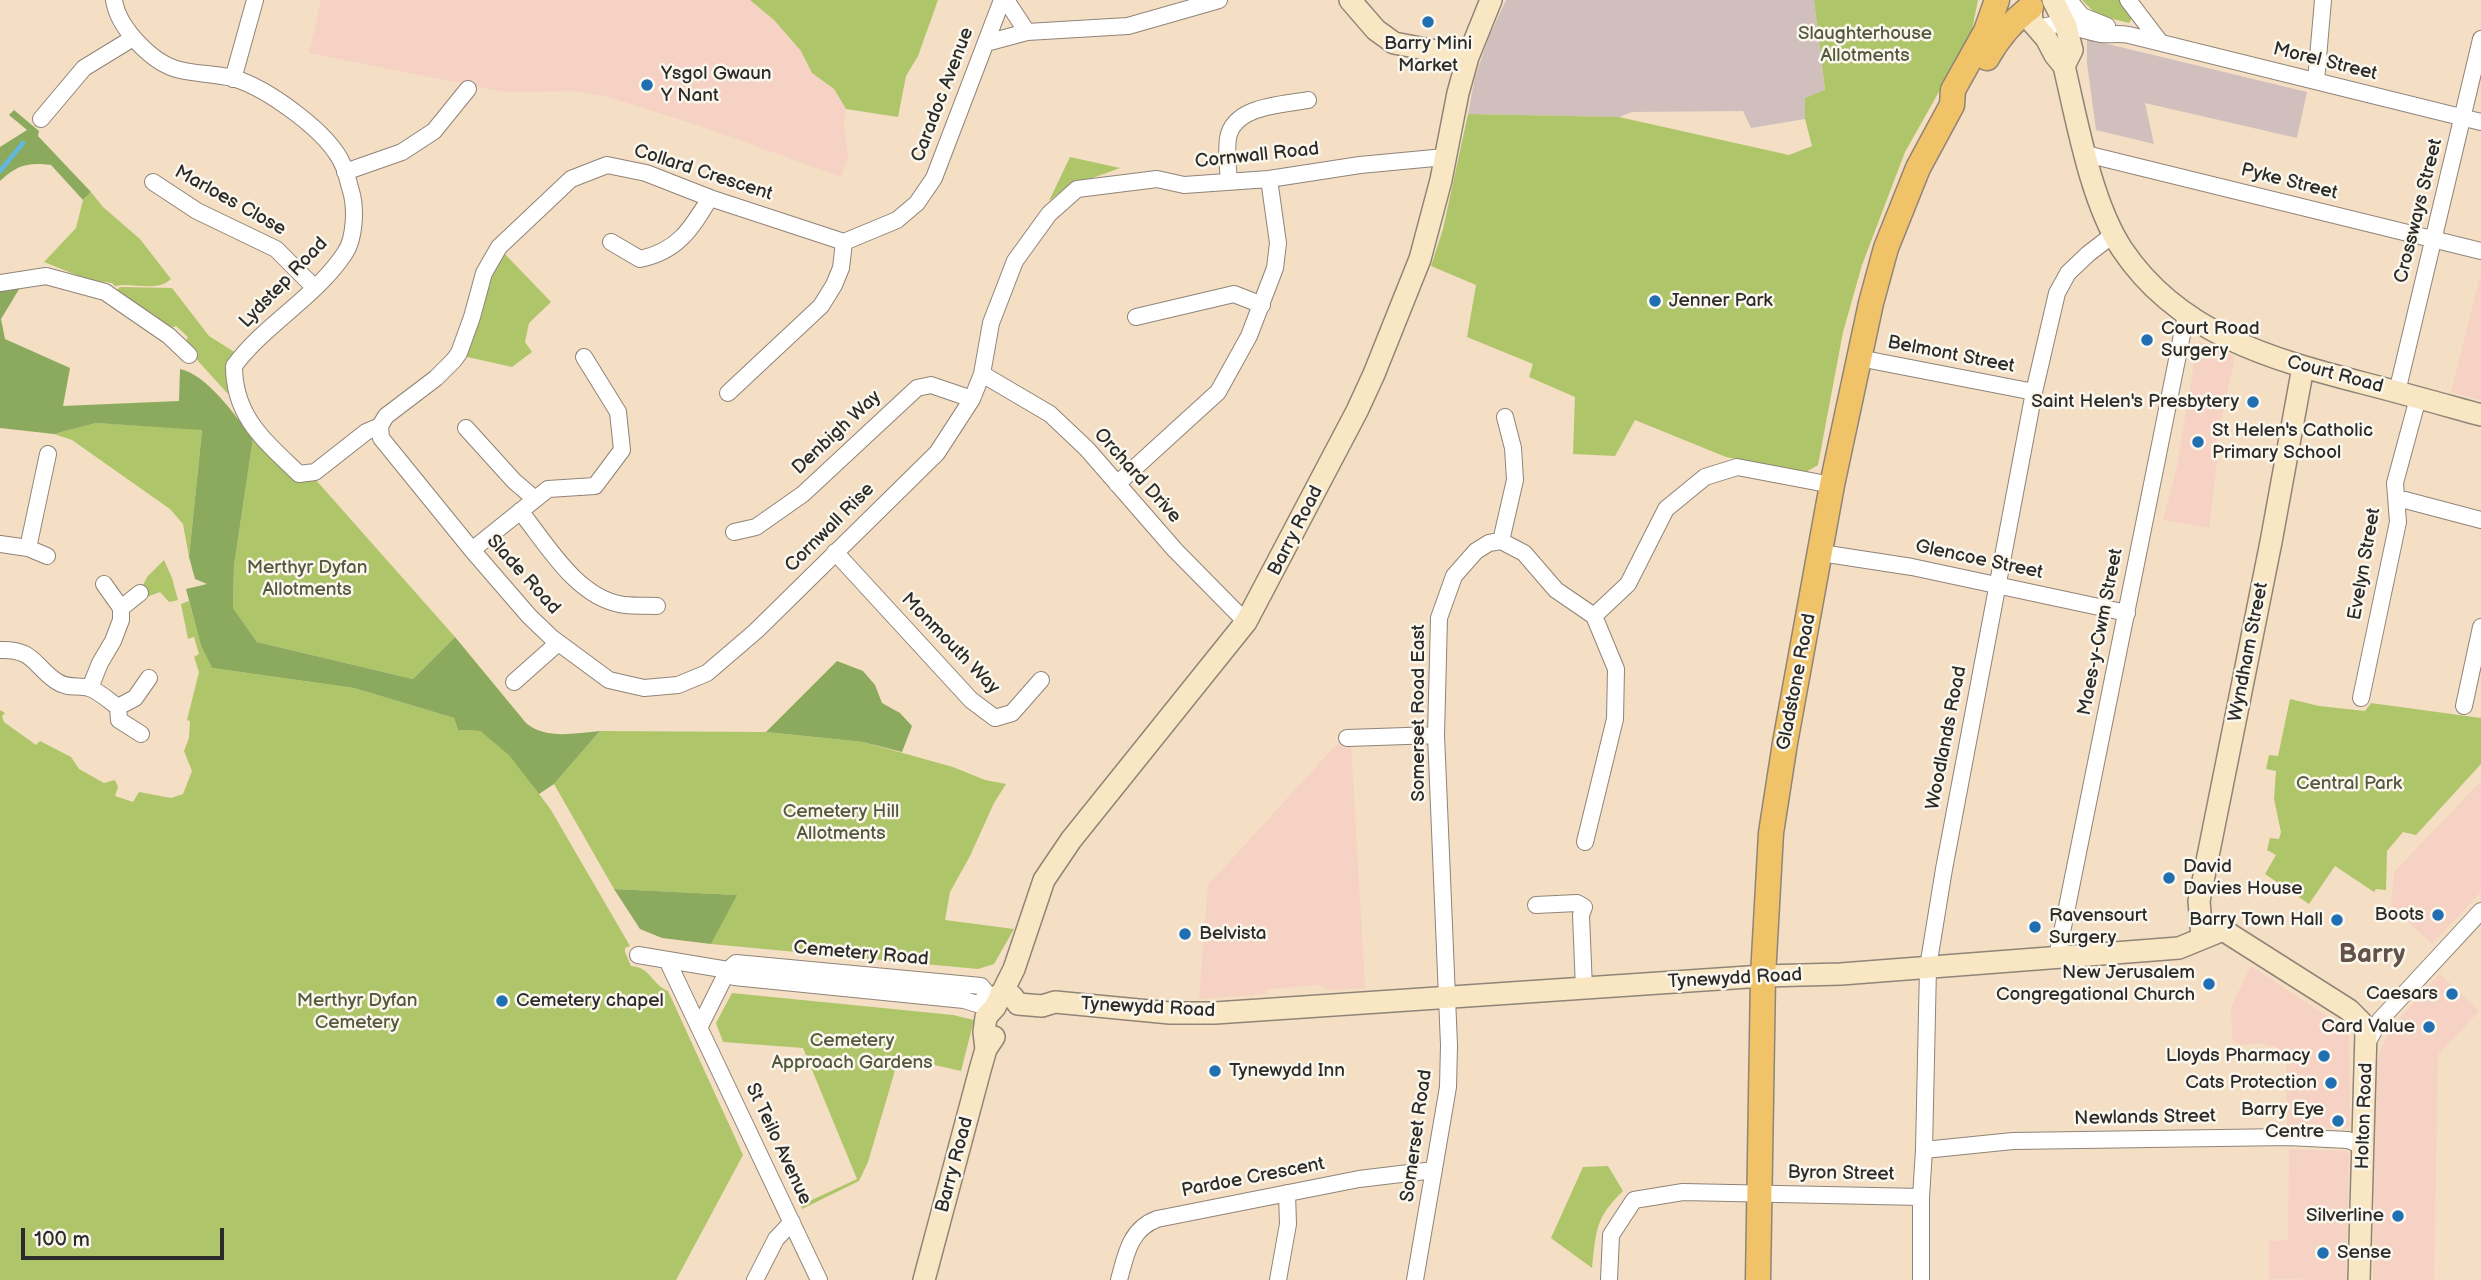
<!DOCTYPE html>
<html>
<head>
<meta charset="utf-8">
<style>
	body { margin:0 }
	#map { position:relative; width:2481px; height:1280px; overflow:hidden; background:#f4dec4; font-family:"Balsamiq Sans",sans-serif }
	canvas { display:block }
	.scale { position:absolute; left:21px; top:1228px; width:203px; height:32px; box-sizing:border-box; border:4px solid #2b2b2b; border-top:0; padding-left:9px; font-size:21px; line-height:24px; white-space:nowrap; color:#2b2b2b; -webkit-text-stroke:5px #fbf7ec; paint-order:stroke }
</style>
</head>
<body>
<div id="map">
<canvas width="2481" height="1280"></canvas>
<div class="scale">100 m</div>
</div>
<script>
const context = document.querySelector('canvas').getContext('2d');
context.lineJoin = 'round';
function fillPath(path, color) { context.fillStyle = color; context.fill(path, 'evenodd'); }
function trace(path, color, width, dash) { context.strokeStyle = color; context.lineWidth = width; context.lineCap = dash ? 'butt' : 'round'; context.setLineDash(dash || []); context.stroke(path); }
function drawText(font, color, halo, rows, align = 'center') {
  context.font = font + ' "Balsamiq Sans",sans-serif'; context.lineWidth = 5; context.setLineDash([]); context.textBaseline = 'middle'; context.strokeStyle = halo; context.fillStyle = color; for (const [text, x, y, turn = 0] of rows) {
    context.save(); context.translate(x, y); context.rotate((+turn || 0) * Math.PI / 180); context.textAlign = isNaN(turn) ? turn : align; if (halo) context.strokeText(text, 0, 0); context.fillText(text, 0, 0); context.restore();
  }
}
const built = new Path2D(`
	M321,0H750L774,20L801,51L812,73L834,89L846,109L844,123L848,157L841,177L703,127L608,97L575,91L505,92L309,53Z
	M2481,273V400L2451,392Z
	M2198,341L2235,357L2214,452L2218,454L2209,528L2163,520L2177,467Z
	M1351,744L1365,988L1330,990L1319,985L1270,989L1267,990V994L1199,999L1208,885L1336,745Z
	M2481,781V892L2432,944L2391,906L2394,872Z
	M2251,966L2349,1031L2350,1126L2347,1129L2287,1127L2286,1054L2274,1046H2267L2264,1043L2240,1045L2232,1039L2231,1007Z
	M2440,974L2479,1011L2438,1055L2434,1280H2373L2377,1064L2380,1051L2385,1040L2403,1014Z
	M2289,1149L2346,1151L2349,1154L2346,1280L2269,1279V1241L2288,1240Z`);
const industrial = new Path2D(`
	M1506,0H1814L1825,91L1805,98V119L1751,128L1743,111L1632,112L1619,117L1468,114L1475,77L1489,37Z
	M2087,39L2307,92L2297,138L2145,103L2154,144L2096,130L2087,63Z`);
const green = new Path2D(`
	M750,0H938L918,56L906,76L898,117L846,109L834,89L812,73L801,51L774,20Z
	M1814,0H1978L1971,35L1905,152L1862,265L1843,332L1818,465L1806,472L1726,457L1635,420L1615,456L1573,454L1575,397L1529,377L1533,364L1467,337L1476,285L1431,266L1443,229L1468,114L1619,117L1789,155L1812,146L1805,119V98L1825,90Z
	M2082,0H2122L2132,18L2129,23L2097,15Z
	M1070,157L1120,168L1065,188L1049,201Z
	M91,192L103,207L140,239L171,279C156,293 132,282 115,286L112,283L89,280L44,262L76,228L83,200Z
	M502,251L551,302L529,323L525,342L532,352L512,367L463,356L490,278Z
	M120,287L172,288L209,336L236,353L227,374L228,394L189,351L185,343L188,337L176,326L168,329L121,296L117,290Z
	M96,423L202,429L189,557L183,524L170,509L72,440L54,434Z
	M253,438L315,479L455,637L413,679L257,642L233,608L234,566Z
	M164,560L172,578L178,600L169,602L160,592L144,598L141,589L147,577Z
	M189,601L201,646L212,668L354,688L454,718L458,730L480,731L510,755L551,810L630,946L625,948V952L631,966C652,968 650,983 668,991L743,1155L676,1280H0V710L5,713L2,716L4,722L36,745L40,741L71,757L79,769L104,783L115,780L118,787L115,796L133,802L139,792L171,798L183,794L192,771L184,751L189,738L190,721L187,720L199,672L194,657L199,654L194,637L188,639L181,604Z
	M2290,699L2319,706L2365,711L2371,703L2481,718V764L2416,835L2403,832L2387,851L2386,890L2376,889L2374,892L2335,866L2309,904L2265,874L2276,855L2267,850L2270,838L2279,839L2281,832L2274,799L2276,771L2266,769L2269,755L2278,756Z
	M600,731L766,732L863,742L953,767L985,780L1006,784L994,803L970,856L950,892L945,920L1014,929L994,964L978,969L711,944L736,895L614,889L554,784Z
	M732,993L953,1015L974,1020L961,1071L899,1057L868,1162L859,1181L802,1209L801,1205L857,1179L803,1048L723,1042L716,1023Z
	M1608,1166L1623,1191C1595,1218 1596,1231 1592,1268L1551,1238L1583,1167Z`);
const forest = new Path2D(`
	M14,110L39,131L38,136L91,192L83,200L51,165C28,162 17,165 0,181V147L27,130L9,115Z
	M21,286L1,319L5,339L70,368L63,406L179,401L180,369C208,375 235,416 253,438L234,566L233,608L257,642L413,679L455,637L526,723C546,740 575,733 600,731L554,784L539,794L509,755L480,731L458,730L454,718L354,688L212,668L201,646L186,589L207,584L195,579L189,557L202,430L96,423L54,434L0,428V292Z
	M837,661L863,671L875,685L882,703L900,713L912,726L902,752L863,742L766,732Z
	M614,889L737,895L711,944L662,938L640,929Z`);
const stream = new Path2D(`
	M0,171L23,143`);
const street = new Path2D(`
	M114,0C118,28 153,64 180,70C197,74 216,74 233,78C267,88 329,132 343,165C347,173 348,182 351,191C356,208 355,238 345,253C316,297 265,324 234,366C234,417 265,441 299,474L315,472L366,432L380,426L386,416L436,378L454,360L459,353L472,317L484,273L499,247L571,179L607,165L646,173L710,198L844,242
	M1006,0L1027,32
	M2065,0L2072,4L2082,16L2107,26
	M2128,0L2160,42
	M2039,29C2058,18 2081,31 2101,34C2110,35 2119,33 2129,35L2481,122
	M986,43L1027,32L1128,26L1219,0
	M233,79L255,0
	M2316,81L2323,0
	M41,119L84,68L133,38
	M2086,154L2481,251
	M345,172L402,152L434,131L468,89
	M153,182L197,211L276,249L315,288
	M1229,182C1228,168 1226,151 1228,138C1234,105 1283,105 1308,100
	M611,242L640,259C678,251 691,229 710,198
	M844,242L897,220L917,203L934,178L1002,0
	M0,283L46,276L105,292L169,336L189,355
	M1136,317L1234,294L1262,305
	M1859,358L2034,392
	M982,374L1050,414L1087,449L1175,550L1246,622
	M2397,392L2481,39
	M728,393L821,306L834,285L841,268L844,242
	M380,426L381,438L472,550L529,616L552,638L609,680L644,688L678,685L707,673L756,631L937,453L972,399L982,374L991,323L1015,261L1049,214L1077,189L1157,179L1184,185L1269,179L1360,165L1445,157
	M466,428L514,481L535,499
	M1117,484L1218,392L1249,336L1275,268L1278,243L1269,179
	M2397,502L2405,500L2481,520
	M520,511C546,543 575,595 619,604C631,607 645,605 657,606
	M734,532L756,527L803,494L917,388L931,385L972,399
	M1501,541L1524,553L1556,590L1594,616
	M0,544L28,548L47,556
	M28,548L48,454
	M472,550L548,489L595,486L622,450L618,412L584,357
	M835,552L971,700L995,718L1012,713L1041,680
	M1821,553L1912,567L2127,613
	M121,608L140,593
	M0,650C34,649 33,665 56,681C67,689 78,685 89,688C99,691 109,701 118,707L119,720L141,734
	M514,682L558,643
	M90,688L100,663L113,641L121,620V608L104,584
	M2361,698L2398,522L2395,483L2418,398
	M2464,706L2481,627
	M118,707L135,698L149,678
	M1347,738L1436,735
	M1585,842L1615,719L1616,669L1594,616L1628,584L1666,509L1705,477L1737,467L1832,485
	M1536,905L1577,903L1584,907L1581,915L1584,989
	M638,955L728,970L734,977L964,1000L977,1004L989,996L1001,993
	M2057,957L2186,315
	M667,960L819,1280
	M700,1026L728,970L736,963L981,986L989,996
	M2367,1043L2380,1020L2481,911
	M1924,1150L2013,1141L2288,1137L2348,1140L2356,1143L2364,1151
	M755,1280L776,1239L792,1222
	M1119,1280C1126,1254 1130,1229 1157,1219L1359,1179L1434,1170
	M1278,1280L1288,1224L1287,1193
	M1415,1280L1448,1087L1449,1045L1436,735L1439,618L1454,576L1476,551L1489,543L1501,541L1515,480L1513,448L1505,417
	M1609,1280L1611,1235L1634,1200L1683,1192L1921,1197
	M1921,1280V1197L1924,1150L1928,967L1944,869L2034,392L2057,293L2068,273L2088,254L2114,234`);
const secondary = new Path2D(`
	M1350,0L1376,30L1394,43L1468,57
	M2053,0L2066,26L2072,50L2064,66
	M2031,7L2032,22L2046,38L2055,55L2064,66C2077,121 2091,202 2122,249C2178,333 2270,359 2363,383C2402,393 2441,404 2481,415
	M2202,937L2199,901L2271,542L2303,367
	M1001,993L1012,996L1018,1004L1042,1006L1055,1002L1170,1013H1215L1763,976L1841,974L2179,948L2223,930L2349,1010L2361,1022L2366,1032L2359,1280
	M986,1049L984,1032L986,1017L995,1007L1014,969L1044,880L1071,840L1246,622L1357,411L1374,374L1420,259L1441,180L1458,93L1468,57L1491,0
	M924,1280L980,1070L986,1049L994,1037`);
const primary = new Path2D(`
	M1987,58C1999,37 2012,21 2031,7
	M1758,1280L1763,976L1771,833L1785,743L1832,485L1871,303L1886,248L1918,168L1952,105L1953,90L1986,31L1997,0`);
const markers = [
	[1428,22,7,"#1f6fb2"],
	[647,85,7,"#1f6fb2"],
	[1655,301,7,"#1f6fb2"],
	[2147,340,7,"#1f6fb2"],
	[2253,402,7,"#1f6fb2"],
	[2198,442,7,"#1f6fb2"],
	[2169,878,7,"#1f6fb2"],
	[2438,915,7,"#1f6fb2"],
	[2337,920,7,"#1f6fb2"],
	[2035,927,7,"#1f6fb2"],
	[1185,934,7,"#1f6fb2"],
	[2209,984,7,"#1f6fb2"],
	[2452,994,7,"#1f6fb2"],
	[502,1001,7,"#1f6fb2"],
	[2429,1027,7,"#1f6fb2"],
	[2324,1056,7,"#1f6fb2"],
	[1215,1071,7,"#1f6fb2"],
	[2331,1083,7,"#1f6fb2"],
	[2338,1121,7,"#1f6fb2"],
	[2398,1216,7,"#1f6fb2"],
	[2323,1253,7,"#1f6fb2"]
];
const parkNames = [
	["Slaughterhouse",1865,34],
	["Allotments",1865,56],
	["Merthyr Dyfan",307,568],
	["Allotments",307,590],
	["Central Park",2349,784],
	["Cemetery Hill",841,812],
	["Allotments",841,834],
	["Merthyr Dyfan",357,1001],
	["Cemetery",357,1023],
	["Cemetery",852,1041],
	["Approach Gardens",852,1063]
];
const poiNames = [
	["Barry Mini",1428,44,"center"],
	["Market",1428,66,"center"],
	["Ysgol Gwaun",661,74],
	["Y Nant",661,96],
	["Jenner Park",1669,301],
	["Court Road",2161,329],
	["Surgery",2161,351],
	["Saint Helen's Presbytery",2239,402,"right"],
	["St Helen's Catholic",2212,431],
	["Primary School",2212,453],
	["David",2183,867],
	["Davies House",2183,889],
	["Boots",2424,915,"right"],
	["Ravensourt",2049,916],
	["Surgery",2049,938],
	["Barry Town Hall",2323,920,"right"],
	["Belvista",1199,934],
	["New Jerusalem",2195,973,"right"],
	["Congregational Church",2195,995,"right"],
	["Caesars",2438,994,"right"],
	["Cemetery chapel",516,1001],
	["Card Value",2415,1027,"right"],
	["Lloyds Pharmacy",2310,1056,"right"],
	["Tynewydd Inn",1229,1071],
	["Cats Protection",2317,1083,"right"],
	["Barry Eye",2324,1110,"right"],
	["Centre",2324,1132,"right"],
	["Silverline",2384,1216,"right"],
	["Sense",2337,1253]
];
const streetNames = [
	["Morel Street",2325,62,14],
	["Caradoc Avenue",943,95,-69],
	["Cornwall Road",1257,156,-6],
	["Collard Crescent",703,173,18],
	["Pyke Street",2289,182,14],
	["Marloes Close",230,201,29],
	["Crossways Street",2419,211,-76],
	["Lydstep Road",284,283,-46],
	["Belmont Street",1951,355,11],
	["Court Road",2335,375,15],
	["Denbigh Way",837,433,-43],
	["Orchard Drive",1137,476,48],
	["Cornwall Rise",830,528,-45],
	["Barry Road",1296,531,-63],
	["Glencoe Street",1979,560,12],
	["Evelyn Street",2365,564,-80],
	["Slade Road",523,575,48],
	["Maes-y-Cwm Street",2101,632,-79],
	["Monmouth Way",950,644,46],
	["Wyndham Street",2249,652,-79],
	["Gladstone Road",1797,682,-79],
	["Somerset Road East",1419,713,-90],
	["Woodlands Road",1947,738,-79],
	["Cemetery Road",861,954,5],
	["Tynewydd Road",1735,979,-3],
	["Tynewydd Road",1148,1008,3],
	["Holton Road",2365,1116,-88],
	["Newlands Street",2145,1118,-1],
	["Somerset Road",1417,1136,-82],
	["St Teilo Avenue",778,1144,65],
	["Barry Road",955,1165,-75],
	["Byron Street",1841,1174,1],
	["Pardoe Crescent",1253,1178,-11]
];
const districtNames = [
	["Barry",2372,955]
];
fillPath(built, '#f6d2c4');
fillPath(industrial, '#d1bfbe');
fillPath(green, '#afc56a');
fillPath(forest, '#8baa5e');
trace(stream, '#60b9dd', 4.5);
trace(street, '#908478', 18);
trace(secondary, '#908478', 24);
trace(primary, '#908478', 27);
trace(street, '#fff', 16);
trace(secondary, '#f9e7c3', 21);
trace(primary, '#f1c369', 24);
for (const [x, y, r, color] of markers) { const dot = new Path2D(); dot.arc(x, y, r, 0, 2 * Math.PI); context.fillStyle = color; context.fill(dot); trace(dot, '#fbf7ec', 2.5); }
drawText('19px', '#53593e', '#fbf7ec', parkNames);
drawText('19px', '#2b2b2b', '#fbf7ec', poiNames, 'left');
drawText('19px', '#2b2b2b', '#fbf7ec', streetNames);
drawText('bold 26px', '#625247', '#fbf7ec', districtNames);
</script>
</body>
</html>
